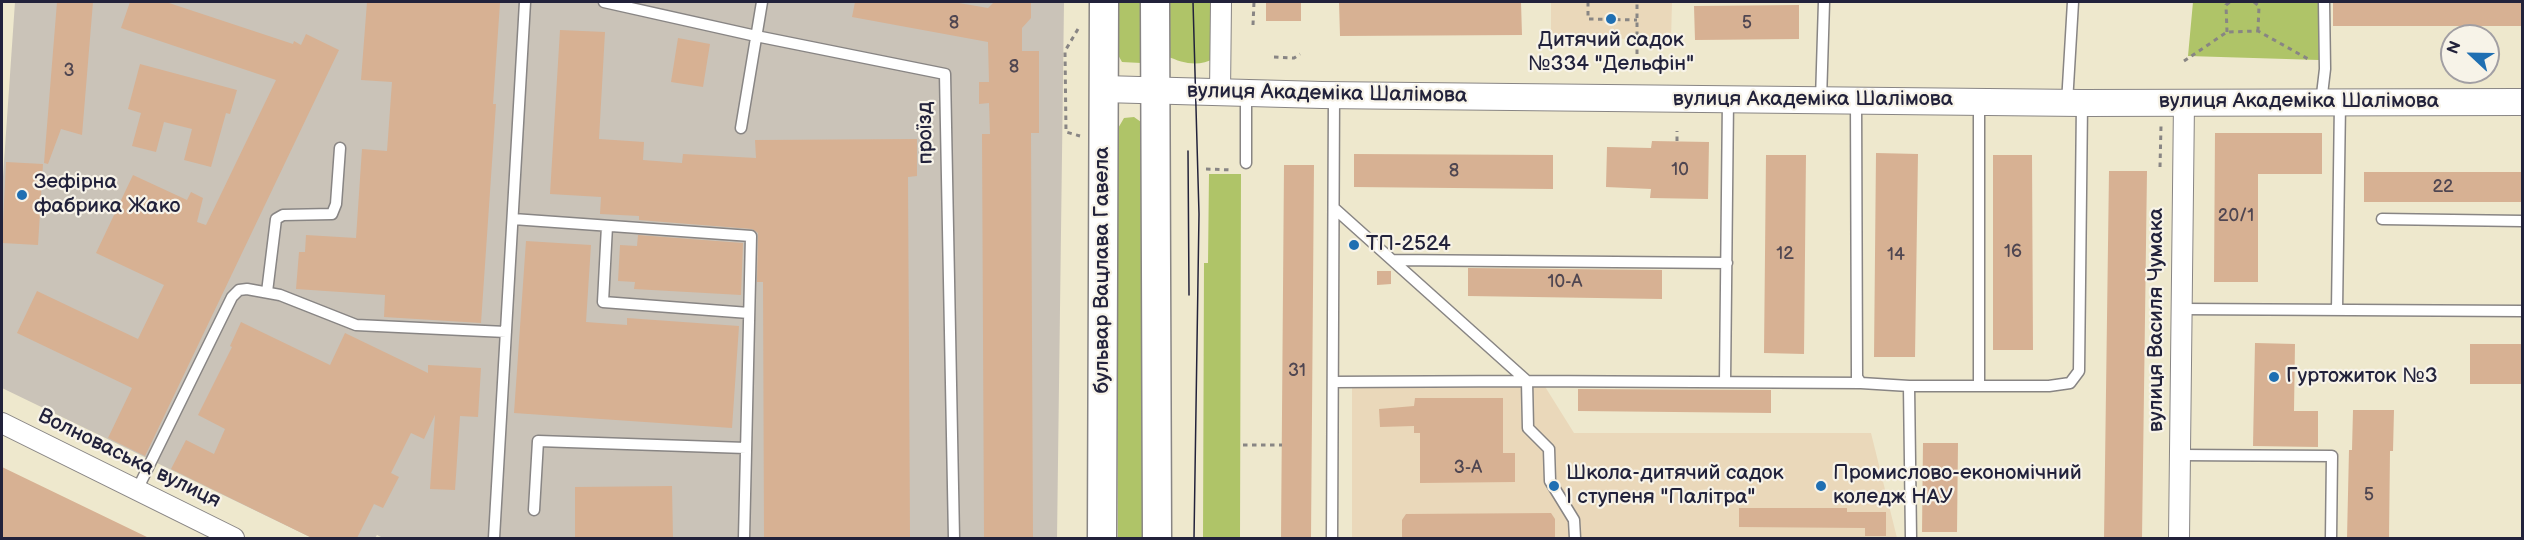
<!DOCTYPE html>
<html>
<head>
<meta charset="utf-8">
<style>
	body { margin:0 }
	#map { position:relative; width:2524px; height:540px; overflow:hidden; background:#eee8cd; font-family:"Balsamiq Sans",sans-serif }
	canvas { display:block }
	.frame { position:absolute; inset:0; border:3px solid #22223b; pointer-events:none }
	.north { position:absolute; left:2440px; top:24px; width:60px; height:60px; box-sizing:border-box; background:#f7f3e8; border:2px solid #a29fa3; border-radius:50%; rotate:292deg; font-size:16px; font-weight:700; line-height:24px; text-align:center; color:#22223b }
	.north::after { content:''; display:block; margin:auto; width:21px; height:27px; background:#1f6fb2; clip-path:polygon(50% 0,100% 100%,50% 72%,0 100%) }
</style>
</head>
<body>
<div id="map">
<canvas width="2524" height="540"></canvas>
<div class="frame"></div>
<div class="north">N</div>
</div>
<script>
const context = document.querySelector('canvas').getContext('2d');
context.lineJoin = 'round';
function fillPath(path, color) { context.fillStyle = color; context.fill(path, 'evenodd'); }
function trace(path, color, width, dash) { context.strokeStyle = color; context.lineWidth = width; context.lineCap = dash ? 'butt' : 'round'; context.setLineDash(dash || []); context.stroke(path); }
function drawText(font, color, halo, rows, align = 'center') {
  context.font = font + ' "Balsamiq Sans",sans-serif'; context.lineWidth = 4.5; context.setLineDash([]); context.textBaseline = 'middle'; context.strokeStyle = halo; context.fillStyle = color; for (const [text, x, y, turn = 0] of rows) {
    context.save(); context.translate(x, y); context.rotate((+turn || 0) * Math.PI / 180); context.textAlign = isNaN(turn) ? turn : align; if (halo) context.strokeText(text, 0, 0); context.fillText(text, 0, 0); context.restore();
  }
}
const built = new Path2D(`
	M1551,2H1672L1671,40L1551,37Z
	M1544,385L1574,433H1871L1897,538H1352V388Z`);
const industrial = new Path2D(`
	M15,2H1064L1057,538H383L377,535L375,538H312L2,388V191Z`);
const green = new Path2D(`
	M1117,2H1145V54L1141,63L1122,62L1117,53Z
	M1167,2H1216L1215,58C1199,67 1184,64 1167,56Z
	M2193,2H2318L2319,60L2188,56Z
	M1134,117L1141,122L1150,538H1118L1117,130L1124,118Z
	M1209,174H1241L1240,538H1203L1204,263H1208Z`);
const building = new Path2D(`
	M57,2H93L82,135L61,129L48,164L44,163Z
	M130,2H166L293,44L294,41L301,45L306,34L339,50L145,456L108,438L132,388L17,333L37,291L138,339L164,285L96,253L133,175L187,200L191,192L203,198L197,222L206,225L276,80L121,28Z
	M367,2L500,3L493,104H496L481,323L384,317L385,295L296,289L299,252H305L306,235L356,238L362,149L387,151L392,82L361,80Z
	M855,2H953L988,8L994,2H1031V18L1022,28V51H1039V133H1031L1033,538H984L982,134H990L989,103L979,104V82H989L988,42L852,17Z
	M1266,2H1301V21H1266Z
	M1339,2H1521L1522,35L1340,36Z
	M2333,2H2523V26H2333Z
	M1799,5V39L1695,40L1694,6Z
	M560,30L605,32L599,139L644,142L643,160L682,163L683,154L756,158L755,140L917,139V176L908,177L910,538H764L763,282H757L758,233L752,229L639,220V216L600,214L601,197L550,194Z
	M678,38L710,44L703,87L671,82Z
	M140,64L237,90L230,114L226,113L211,167L184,160L192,129L164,122L156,152L132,146L141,113L128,109Z
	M2215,133H2322V174H2258V282H2214Z
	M1652,141L1709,142L1708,199L1650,198L1651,189L1606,187L1607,147L1651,148Z
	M1876,153L1918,154L1915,357H1874Z
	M1354,154L1553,155V189L1354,187Z
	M1766,155H1806L1804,354L1764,353Z
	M1993,155H2032L2033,350H1993Z
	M6,162L43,164L38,245L2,243Z
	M1284,165H1314L1311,538H1281Z
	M2109,171H2147L2142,538H2104Z
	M2364,172H2523V202H2364Z
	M638,235L743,243L741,295L634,289L635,282L618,281L620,245L637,246Z
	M526,241L591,245L586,322L627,325V318L739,326L732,428L514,413Z
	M1468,268L1662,270V299L1468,296Z
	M1377,271H1391V284L1377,285Z
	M241,322L330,365L345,333L428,373V365L481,368L478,417L460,416L455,490L430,489L435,415L424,439L411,433L391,473L399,477L383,508L374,504L357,538H312L171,469L186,440L214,454L225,429L198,415L232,347L230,346Z
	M2255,343L2295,344L2294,411H2318V447L2253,446Z
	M2470,344H2523V384H2470Z
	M1578,389L1771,390V413L1578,411Z
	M1415,398H1503V453H1515V482L1420,483V433H1414V426L1380,427L1379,409L1414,406Z
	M2353,410H2394L2393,451H2390L2389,538H2347L2349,450H2352Z
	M1923,443H1958L1957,532H1922Z
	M2,467L149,538H2Z
	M672,486L673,538H575V487Z
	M1739,508H1847V512H1886V536H1865V528L1739,527Z
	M1551,513L1555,519V538H1402V520L1406,514Z`);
const path = new Path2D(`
	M1588,2V19L1637,20
	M2254,2L2259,6L2258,30
	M1253,25L1254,2
	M1078,29L1065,51L1066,132L1080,136
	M2227,32L2226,5L2230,2
	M1637,54V2
	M1274,57L1294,58L1300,54
	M2184,61L2227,32L2258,31L2310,60
	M1677,141V131
	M2160,167L2161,126
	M1206,169L1233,170
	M1243,445H1282`);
const service = new Path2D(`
	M604,2L756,36L945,74L954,538
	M1246,94V163
	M1821,100L1824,2
	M1856,100L1857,377L1861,383L1909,386H2049L2070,383L2079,371L2082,103
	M2067,103L2073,2
	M2321,103L2325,69L2324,2
	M741,128L762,2
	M1334,208L1527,381L1528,428L1549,449L1550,481L1574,520L1575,538
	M513,219L751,236L744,538
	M2382,219L2522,221
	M607,226L603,302L749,313
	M1392,260L1727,263
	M267,292L276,219L283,215L332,214L336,204L340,148
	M2181,309L2522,311
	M2337,310L2340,103
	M1333,382L1527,381L1861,383
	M1725,382L1728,99
	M1909,386L1911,538
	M1979,386V101
	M2180,455L2332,456L2331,538
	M137,490L232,297L239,290L247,289L280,295L356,325L506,332
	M534,510L538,441L746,448
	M494,538L525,2
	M1332,538L1334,95`);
const minor = new Path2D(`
	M1220,93L1221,2
	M2,423L234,538
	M2179,538L2184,102`);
const tertiary = new Path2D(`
	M1103,89L1322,95L2082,103L2522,102`);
const secondary = new Path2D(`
	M1155,2L1157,538
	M1102,538L1104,2`);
const tram = new Path2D(`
	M1193,2L1199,214L1194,538
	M1188,151L1189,295`);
const markers = [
	[1611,19,6,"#1f6fb2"],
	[22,195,6,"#1f6fb2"],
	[1354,245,6,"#1f6fb2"],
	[2274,377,6,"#1f6fb2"],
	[1554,486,6,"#1f6fb2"],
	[1821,486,6,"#1f6fb2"]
];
const numberNames = [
	["8",954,23],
	["5",1747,23],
	["8",1014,67],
	["3",69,71],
	["10",1680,170],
	["8",1454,171],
	["22",2443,187],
	["20/1",2236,216],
	["16",2013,252],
	["12",1785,254],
	["14",1896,255],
	["10-А",1565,282],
	["31",1297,371],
	["3-А",1468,468],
	["5",2369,495]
];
const poiNames = [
	["Дитячий садок",1611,41,"center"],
	["№334 \"Дельфін\"",1611,65,"center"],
	["Зефірна",34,183],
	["фабрика Жако",34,207],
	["ТП-2524",1366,245],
	["Гуртожиток №3",2286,377],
	["Школа-дитячий садок",1566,474],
	["І ступеня \"Палітра\"",1566,498],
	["Промислово-економічний",1833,474],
	["коледж НАУ",1833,498]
];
const streetNames = [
	["вулиця Академіка Шалімова",1327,94,1],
	["вулиця Академіка Шалімова",1813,100],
	["вулиця Академіка Шалімова",2299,102],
	["проїзд",926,133,-91],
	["бульвар Вацлава Гавела",1103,270,-90],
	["вулиця Василя Чумака",2157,320,-90],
	["Волноваська вулиця",129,459,26]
];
fillPath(built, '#ead8ba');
fillPath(industrial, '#cac3b8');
fillPath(green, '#afc468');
fillPath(building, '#d7b193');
trace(service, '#888584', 13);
trace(minor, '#888584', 22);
trace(tertiary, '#888584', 28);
trace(secondary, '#888584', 31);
trace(path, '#888584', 3, [4.5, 4.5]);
trace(service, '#fff', 10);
trace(minor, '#fff', 20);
trace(tertiary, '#fff', 26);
trace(secondary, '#fff', 28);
trace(tram, '#22223b', 1.5);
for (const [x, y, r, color] of markers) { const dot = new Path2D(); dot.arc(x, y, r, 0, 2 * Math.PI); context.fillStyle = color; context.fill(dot); trace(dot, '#f7f3e8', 2); }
drawText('18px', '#4f4651', null, numberNames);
drawText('21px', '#22223b', '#f7f3e8', poiNames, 'left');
drawText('21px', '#22223b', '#f7f3e8', streetNames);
</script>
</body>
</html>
